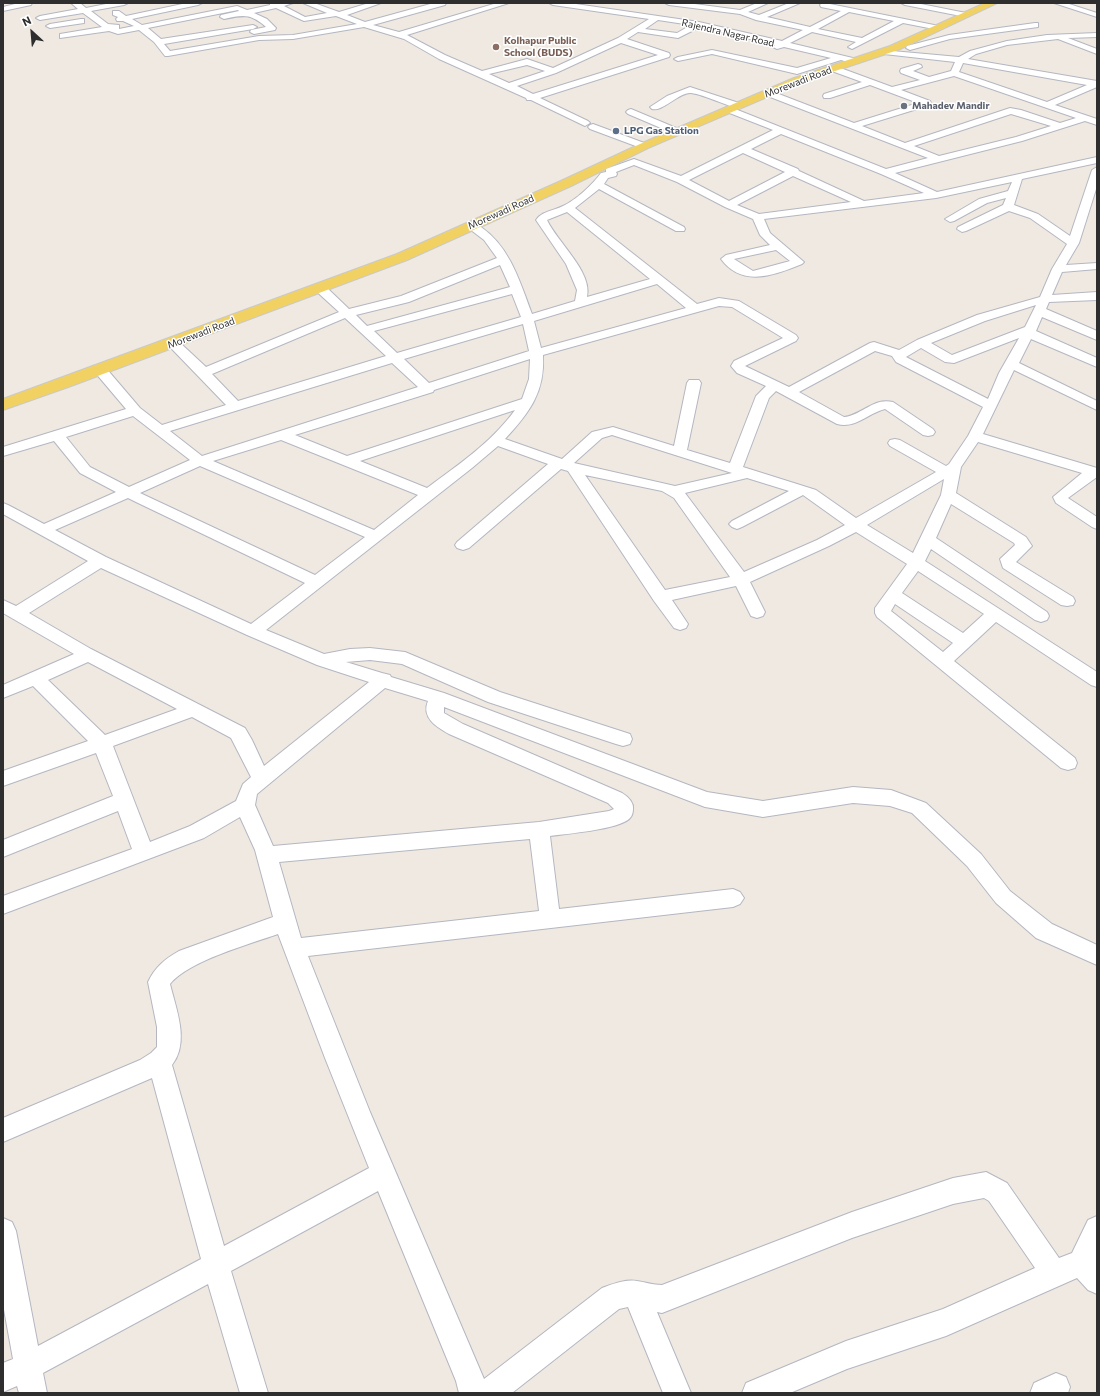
<!DOCTYPE html>
<html>
<head>
<meta charset="utf-8">
<style>
	body { margin:0 }
	#map { position:relative; width:1100px; height:1396px; overflow:hidden; background:#efe9e1; font-family:Commissioner,sans-serif }
	canvas { display:block }
	.frame { position:absolute; inset:0; border:4px solid #2e2e2e; pointer-events:none }
	.north { position:absolute; left:12px; top:12px; width:40px; height:40px; -webkit-text-stroke:3px #fff; paint-order:stroke; rotate:334deg; font-size:11px; font-weight:700; line-height:16px; text-align:center; color:#2e2e2e }
	.north::after { content:''; display:block; margin:auto; width:14px; height:18px; background:#2e2e2e; clip-path:polygon(50% 0,100% 100%,50% 72%,0 100%) }
</style>
</head>
<body>
<div id="map">
<canvas width="1100" height="1396"></canvas>
<div class="frame"></div>
<div class="north">N</div>
</div>
<script>
const context = document.querySelector('canvas').getContext('2d');
context.lineJoin = 'round';
function trace(path, color, width, dash) { context.strokeStyle = color; context.lineWidth = width; context.lineCap = dash ? 'butt' : 'round'; context.setLineDash(dash || []); context.stroke(path); }
function fillPath(path, color) { context.fillStyle = color; context.fill(path, 'evenodd'); }
function drawText(font, color, halo, rows, align = 'center') {
  context.font = font + ' Commissioner,sans-serif'; context.lineWidth = 3; context.setLineDash([]); context.textBaseline = 'middle'; context.strokeStyle = halo; context.fillStyle = color; for (const [text, x, y, turn = 0] of rows) {
    context.save(); context.translate(x, y); context.rotate((+turn || 0) * Math.PI / 180); context.textAlign = isNaN(turn) ? turn : align; if (halo) context.strokeText(text, 0, 0); context.fillText(text, 0, 0); context.restore();
  }
}
const minor = new Path2D(`
	M19,3H32L31,5L3,11V7Z
	M71,3H80L86,8L111,3H128L124,5L91,11L108,24L119,25V29L134,26L123,21H117L116,19L118,17L113,15V11H119L126,16L187,3H202L198,5L132,19L142,25L237,6L247,10L270,5V3H293L284,6L305,17L327,13L303,3H314L339,12L369,3H381L347,15L365,22L434,3H446L445,5L373,25L399,32L497,3H509L407,35L445,55L482,71L527,59L553,68L618,38L649,19L553,5L549,3H569L699,22L782,41L803,30L756,20L740,14L669,5L665,3H687L740,10L757,3H768L748,12L759,15L789,3H800L767,17L810,27L841,11L821,7L820,5L822,3H831L830,4L939,26L943,28L939,30L903,23L852,49L848,47L856,42L812,32L790,43L857,59L858,61L854,64L841,60L797,74L712,54L678,61L674,59L678,57L712,50L797,68L831,58L784,47L777,49L773,47L775,45L700,27L678,38L638,32L627,39L669,53L670,55L669,57L540,98L588,121L590,123L585,126L531,100H527L526,98L439,59L404,39L364,27L293,39L259,40L168,56H165L154,42L139,30L118,34L109,31L60,38V34L102,27L83,13L40,20L36,18L40,16L78,9ZM276,8L304,21L336,16L357,24L293,35L259,36L170,51L164,44L253,29L257,27L253,25L161,39L148,28L238,10L239,11L221,15L220,17L224,19C243,15 250,13 266,27L251,30L250,32L254,34L275,30L276,28L267,19L254,13ZM849,12L894,21L862,38L818,29ZM658,20L691,25L677,33L645,29ZM621,43L658,55L533,94L517,86L556,73ZM527,65L545,71L509,83L489,74Z
	M901,3H916L966,13L970,15L966,17L905,5Z
	M1054,3H1066L1097,13V17Z
	M81,19H84V23L50,28L46,26L50,24Z
	M1035,23H1038V27L950,39L910,50L906,48L907,46L949,35Z
	M1097,33V37L1068,38L1097,49V54L1058,39L1007,45L976,54L968,59L1097,81V87L1055,105L1097,119V125L1085,121L1022,141L895,173L937,192L1097,157V163L1022,179L1014,205L1038,214L1070,236L1092,170L1097,167V186L1079,243L1066,265L1097,263V269L1062,272L1052,295L1097,292V300L1049,302L1046,309L1097,331V340L1042,317L1036,331L1097,358V367L1031,339L1019,363L1097,401V410L1014,370L983,434L1097,468V477L1068,498L1097,517V529L1092,527L1056,503L1053,497L1082,473L978,442L961,467L956,493L1026,537L1032,546L1016,562L1073,597L1075,601L1073,605L1067,606L1061,605L1003,568L1000,559L1015,545L1014,543L951,504L936,538L1047,612L1049,616L1047,620L1041,622L1035,620L931,549L925,561L1097,672V687L1091,685L996,622L954,661L1075,758L1077,763L1075,768L1068,770L1061,768L877,617L875,613V608L907,564L856,532L829,546L750,582L765,612L763,616L757,618L751,616L736,586L672,600L688,624L686,628L680,630L674,628L654,601L568,471L561,469L469,548L463,550L457,548L455,545L457,542L548,464L498,446L472,468L266,630L324,654L350,649L370,648L405,652L500,692L630,734L632,739L630,744L623,746L616,744L488,702L402,664L370,660L346,662L382,673L390,675L391,677L444,693L707,792L763,801L853,787L891,790L926,803L981,854L1010,891L1052,924L1097,945V965L1036,938L996,903L967,866L912,813L890,806L853,803L763,817L705,807L444,707V713L463,724L622,793C627,796 634,802 633,809C633,812 632,816 630,818C621,829 566,834 550,836L559,909L733,889L740,892L744,898L740,904L733,907L308,956L370,1112L484,1379L602,1288C613,1284 625,1279 637,1281C645,1282 653,1285 662,1285L852,1212L953,1178L986,1172L1007,1183L1059,1258L1072,1253L1088,1220L1097,1216V1294L1088,1290L1077,1278L946,1336L847,1369L790,1393H742L746,1383L846,1341L943,1309L1035,1268L989,1201L984,1198L953,1204L852,1238L662,1313L657,1312L691,1393H663L628,1307L619,1309L512,1393H459L456,1381L378,1191L231,1271L268,1393H240L208,1284L43,1373L47,1393H19L17,1386L3,1392V1363L13,1359L3,1304V1218L12,1222L16,1231L38,1346L201,1259L152,1078L3,1142V1118L140,1060L151,1053L157,1047V1027L148,982C155,967 165,959 179,951L273,917L255,850L240,817L204,838L3,914V896L132,849L118,811L3,857V840L113,796L96,753L3,786V771L88,741L33,686L3,698V685L74,654L3,613V600L16,606L88,561L3,514V503L8,505L44,524L116,492L80,473L54,441L3,456V447L126,409L93,370L95,367H105L140,408L162,425L226,405L169,346L167,343L169,340H177L206,367L339,312L316,291L314,288L316,285H324L349,309L401,296L497,258L484,240L467,227L466,225L467,223C473,221 476,224 481,227C510,247 520,282 532,314L575,301L577,290L566,264L536,220C542,211 553,211 563,206C576,200 593,184 601,173L606,172V169L634,159L681,176L773,130L727,112L725,110L730,107L886,169L928,158L765,95L764,93L765,91H771L854,123L918,103L870,85L830,98H824L823,96L824,94L862,82L829,70L828,68L829,66H835L892,87L920,80L901,73L900,71L901,69L918,64L921,65L922,67L913,71L929,77L951,71L955,62L884,54L880,52L881,50L959,57L970,51L1007,41L1047,35ZM963,63L1087,85L1047,102L959,72ZM954,76L1076,118L1060,123L1021,110L1010,108L905,143L862,126L930,105L931,103L930,101L901,90ZM1011,114L1051,126L1016,137L939,156L914,146ZM781,134L881,174L924,193L864,201L799,171L798,169L751,149ZM743,153L785,172L729,201L689,180ZM634,165L677,182L725,207L753,219L760,235L770,245L726,255L721,259C742,288 775,275 802,264L804,262L770,233L764,219L936,198L1012,182L1008,191L979,199L945,219L950,222L954,221L987,203L1006,198L1003,205L958,227L957,229L962,232L966,231L1009,211L1030,218L1067,244L1052,269L1040,297L977,315L917,340L899,350L874,342L870,343L789,387L745,366L796,341L798,338L796,335L739,301L719,298L697,304L575,208L599,189L676,231H684L685,229L684,227L604,184L608,178L616,176L617,174L616,172ZM793,176L851,202L759,214L737,205ZM567,212L650,279L587,297C593,272 557,242 547,220ZM776,250L790,261L753,271L734,259ZM500,265L510,287L367,326L356,315L409,302ZM657,284L686,308L541,348L534,321ZM512,294L521,317L397,353L374,331ZM1036,305L1025,327L952,355L931,343L985,321ZM719,306L732,307L783,338L734,361L731,366L737,373L766,386L756,396L730,463L687,450L701,383L699,380H689L687,383L674,446L613,427L592,432L562,459L505,439C530,412 545,392 543,355ZM345,318L386,356L238,401L212,374ZM523,324L529,351L429,383L404,359ZM1019,338L999,373L988,399L906,357L921,348L945,362L954,363ZM875,351L892,356L896,362L983,407L968,436L949,464L946,466L900,440L895,439L890,440L888,443L890,446L936,472L856,518L816,490L743,467L769,398L776,391L837,424C856,429 868,413 885,409L923,435L928,436L933,435L935,432L933,429L893,402C874,397 862,415 844,417L799,392ZM530,359L529,379L522,399L347,456L295,435L433,392L434,390ZM392,363L418,387L202,456L170,431ZM515,410C492,442 458,465 427,488L360,461ZM133,416L190,460L129,487L90,467L66,437ZM612,435L732,473L675,486L574,463L602,438ZM281,440L418,495L374,530L213,461ZM200,466L365,537L315,575L140,493ZM585,475L662,491L674,498L730,577L665,590ZM747,478L789,491L732,521L729,524L732,527L737,529L742,527L803,495L845,525L817,540L744,572L685,493ZM944,479L941,495L913,553L867,525ZM128,498L136,502L305,583L251,624L106,557L55,530ZM101,568L247,635L317,665L369,682L264,766L252,740L245,728L91,649L29,613ZM918,571L984,614L963,633L902,593ZM895,604L953,643L943,652L891,611ZM88,662L177,709L105,735L48,680ZM385,688L428,701C421,718 437,727 449,734L608,803L614,809L609,811L539,822L273,846L255,805L257,794ZM192,717L231,738L251,777L243,784L236,801L190,826L150,842L113,746ZM530,839L539,911L301,938L279,862ZM278,934L325,1058L369,1168L224,1246L172,1065C190,1042 176,1009 170,984C188,961 250,944 278,934Z
	M690,87L742,104L744,106L739,109C725,105 705,95 691,93C679,92 663,112 652,109L650,107L667,96Z
	M631,109L681,130L683,132L681,134H675L628,114L626,112L628,110Z
	M593,124L647,144L649,146L644,149L641,148L590,129L588,127L590,125Z
	M1056,1373L1066,1377L1070,1387L1068,1393H1030L1034,1383Z`);
const major = new Path2D(`
	M985,3H997L898,50L802,82L648,148L571,186L407,260L71,386L3,410V399L397,254L563,180L640,144L794,78L890,46Z`);
const markers = [
	[496,47,4,"#8d6e63"],
	[904,106,4,"#6b7280"],
	[616,131,4,"#5c6f8a"]
];
const farStreetnames = [
	["Rajendra Nagar Road",728,33,13],
	["Morewadi Road",798,82,-21],
	["Morewadi Road",501,212,-24],
	["Morewadi Road",201,333,-21]
];
const farEducationnames = [
	["Kolhapur Public",504,41],
	["School (BUDS)",504,53]
];
const farWorshipnames = [
	["Mahadev Mandir",912,106]
];
const farServicenames = [
	["LPG Gas Station",624,131]
];
trace(minor, '#b4b7c1', 2);
trace(major, '#c9c9c9', 2);
fillPath(minor, '#fff');
fillPath(major, '#f2d163');
for (const [x, y, r, color] of markers) { const dot = new Path2D(); dot.arc(x, y, r, 0, 2 * Math.PI); context.fillStyle = color; context.fill(dot); trace(dot, '#fff', 1.5); }
drawText('10px', '#2e2e2e', '#fff', farStreetnames);
drawText('bold 10px', '#785e54', '#fff', farEducationnames, 'left');
drawText('bold 10px', '#5b616d', '#fff', farWorshipnames, 'left');
drawText('bold 10px', '#4e5e75', '#fff', farServicenames, 'left');
</script>
</body>
</html>
